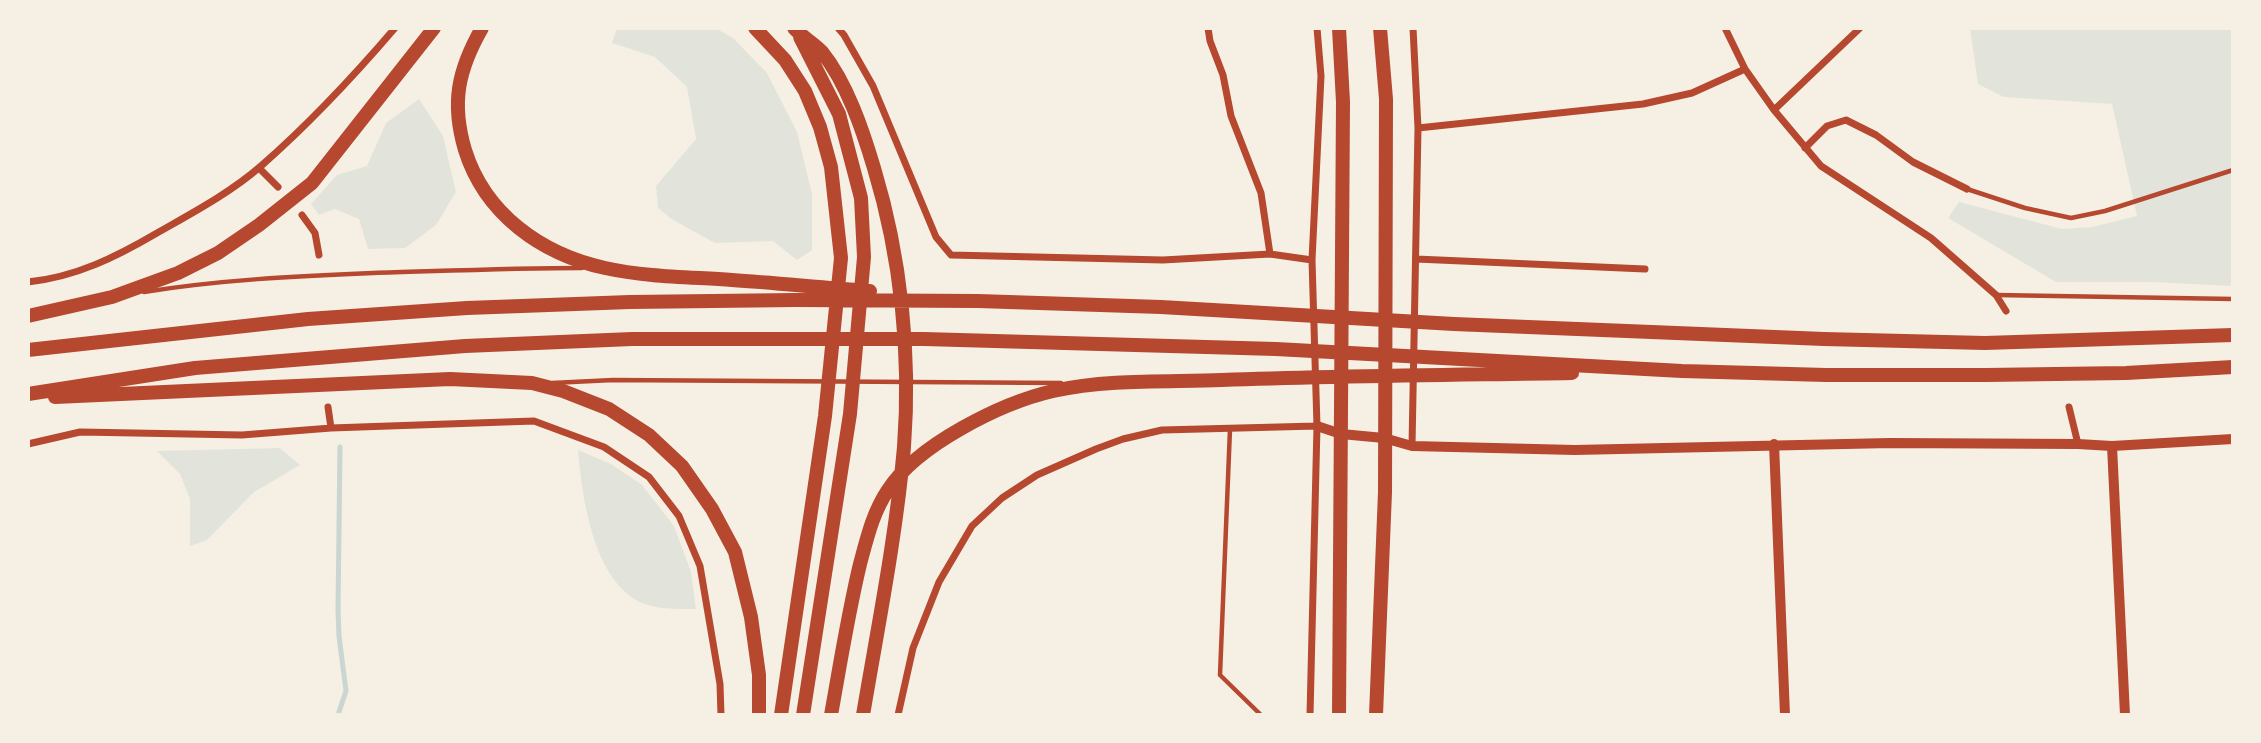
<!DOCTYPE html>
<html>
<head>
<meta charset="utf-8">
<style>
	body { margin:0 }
	#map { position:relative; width:2261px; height:743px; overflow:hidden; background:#f6efe4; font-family:"Fira Sans",sans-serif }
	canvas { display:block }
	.frame { position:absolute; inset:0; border:30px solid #f6efe4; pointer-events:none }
</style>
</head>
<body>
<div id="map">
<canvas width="2261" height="743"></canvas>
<div class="frame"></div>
</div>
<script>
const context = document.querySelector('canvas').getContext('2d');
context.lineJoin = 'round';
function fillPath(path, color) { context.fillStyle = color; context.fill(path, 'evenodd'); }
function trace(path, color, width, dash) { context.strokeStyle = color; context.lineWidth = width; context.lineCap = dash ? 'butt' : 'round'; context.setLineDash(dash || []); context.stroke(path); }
const green = new Path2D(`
	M617,28H715L733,38L767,73L797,132L812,194V250L797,260L773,241L715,243L673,220L658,208L656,186L696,139L687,87L655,57L612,43Z
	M1970,28H2233V286L2151,282H2056L1948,218L1959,202L2062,229L2092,227L2137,216L2112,104L2004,97L1978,84Z
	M419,99L443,136L456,192L436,225L405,248L368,249L359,219L335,209L319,215L311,204L337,175L367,166L386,123Z
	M280,448L300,465L254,492L207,540L190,546V499L180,474L157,451Z
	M578,450L611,464L642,485L674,526L691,572L696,609C679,609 659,610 642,603C593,581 582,497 578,450Z`);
const stream = new Path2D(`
	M338,715L346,691L339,636L338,610L340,447`);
const service = new Path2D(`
	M1967,189L2025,208L2071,218L2105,211L2233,170
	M144,292C219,280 296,276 373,273C443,271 512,268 582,268
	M1996,295L2233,299
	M552,383L613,380L1061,383
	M1230,429L1220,675L1261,715`);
const minor = new Path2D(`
	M838,28L844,35L873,86L936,237L951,255L1163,260L1270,254L1312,260
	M1208,28L1210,41L1223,75L1231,116L1261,193L1270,254
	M1725,28L1745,69L1774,110L1821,166L1931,238L1996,295L2006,311
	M1774,110L1860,28
	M1418,128L1643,104L1692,93L1745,69
	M1805,148L1827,126L1846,120L1876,135L1913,162L1967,189
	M259,168L278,187
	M302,215L315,233L319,255
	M1416,259L1645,269
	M28,282C76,277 116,257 157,233C192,213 230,193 261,166C309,124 353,77 395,28
	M328,407L331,428
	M2069,407L2078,444
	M28,444L80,432L242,435L331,428L534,421L604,447L649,477L679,516L700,566L720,684L721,715
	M1412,446L1418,128L1413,28
	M898,715L913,648L939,582L972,526L1002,498L1037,475L1096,449L1123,439L1162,430L1317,426
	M1310,715L1317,426L1312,260L1321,76L1317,28`);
const tertiary = new Path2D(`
	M1317,426L1341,434L1384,438L1412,446L1575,450L1890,443L2078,444L2112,446L2233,439
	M1774,444L1785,715
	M2112,446L2125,715`);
const trunk = new Path2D(`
	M1339,28L1343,102L1339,715
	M1376,715L1385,492L1386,99L1380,28`);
const motorway = new Path2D(`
	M482,28C458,70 451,103 465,150C485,214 541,254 605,268C646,277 690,277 732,280C778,283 824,288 870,291
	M755,28L785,60L805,91L820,127L831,167L841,258L825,416L781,715
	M794,28C802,37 814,43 822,52C847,83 863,131 874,168C901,257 911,354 904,447C896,537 878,626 863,715
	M800,37L839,114L861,198L864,257L850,414L803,715
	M28,316L112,297L178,273L218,253L259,225L312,183L434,28
	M28,350L308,319L467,308L630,302L795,300L978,301L1161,307L1454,324L1824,339L1985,343L2233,335
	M28,394L195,368L465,346L632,339H924L1276,349L1682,371L1826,375H1986L2126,373L2233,367
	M55,397L450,379L532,383L563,391L609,409L649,435L682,466L712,509L735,552L751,617L759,675V715
	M831,715C840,665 848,614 860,564C867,538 873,512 888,490C917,445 1001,403 1053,391C1108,379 1166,382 1222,380C1339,376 1455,375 1572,373`);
fillPath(green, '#e2e4dc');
trace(stream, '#c9d6d2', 5);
trace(service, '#b5482f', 4.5);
trace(minor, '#b5482f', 7);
trace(tertiary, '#b5482f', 10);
trace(trunk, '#b5482f', 14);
trace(motorway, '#b5482f', 14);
</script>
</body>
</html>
